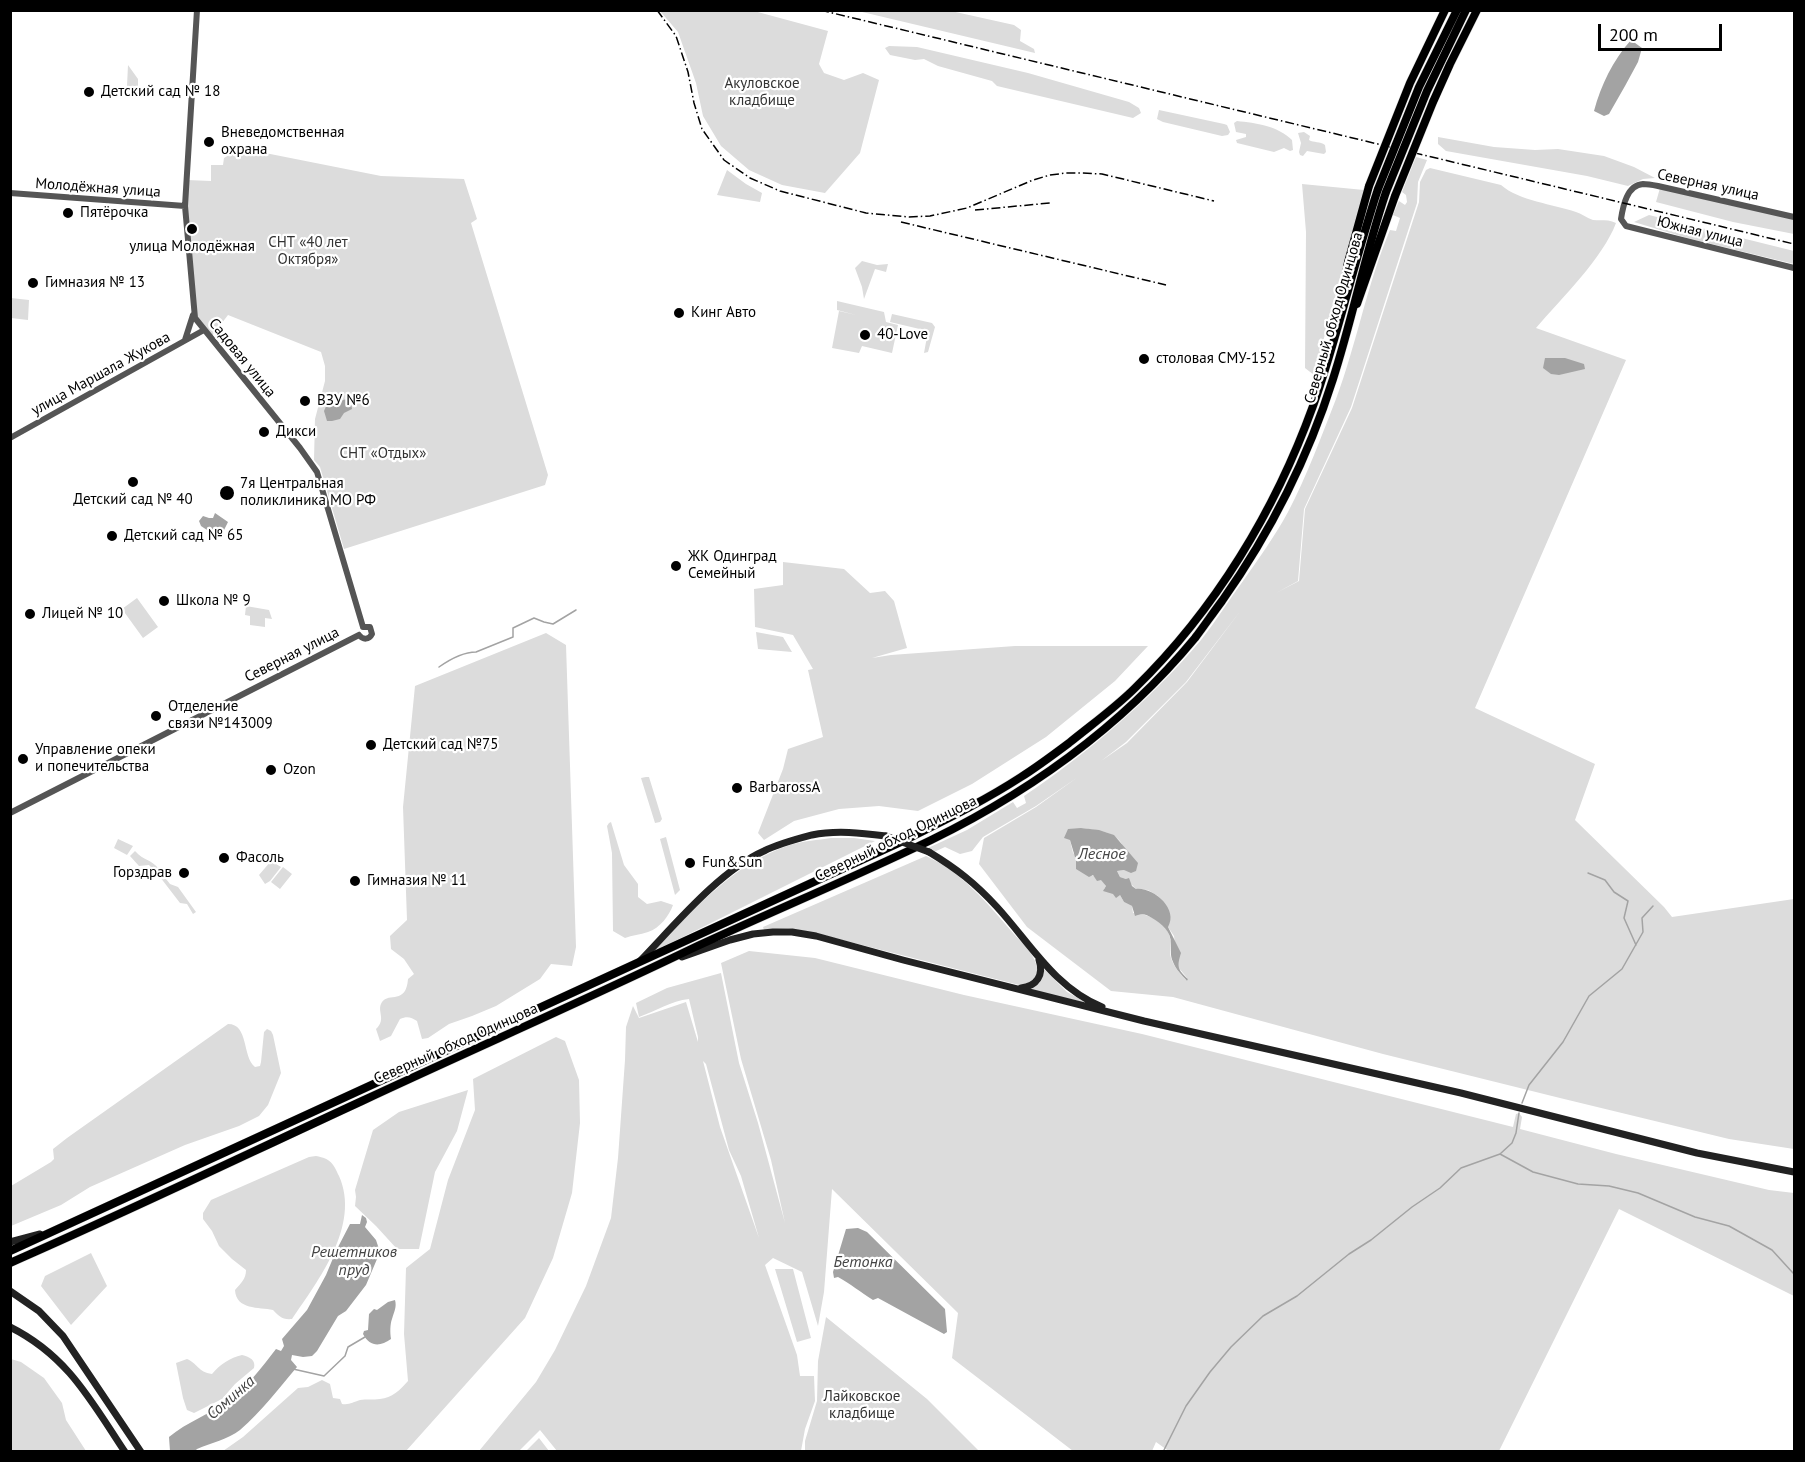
<!DOCTYPE html>
<html>
<head>
<meta charset="utf-8">
<style>
	body { margin:0 }
	#map { position:relative; width:1805px; height:1462px; overflow:hidden; background:#fff; font-family:"PT Sans",sans-serif }
	canvas { display:block }
	.frame { position:absolute; inset:0; border:12px solid #000; pointer-events:none }
	.scale { position:absolute; left:1598px; top:24px; width:124px; height:27px; box-sizing:border-box; border:3px solid #000; border-top:0; padding-left:8px; font-size:18px; line-height:21px; white-space:nowrap; color:#000; -webkit-text-stroke:4px #fff; paint-order:stroke }
</style>
</head>
<body>
<div id="map">
<canvas width="1805" height="1462"></canvas>
<div class="frame"></div>
<div class="scale">200 m</div>
</div>
<script>
const context = document.querySelector('canvas').getContext('2d');
context.lineJoin = 'round';
function fillPath(path, color) { context.fillStyle = color; context.fill(path, 'evenodd'); }
function trace(path, color, width, dash) { context.strokeStyle = color; context.lineWidth = width; context.lineCap = dash ? 'butt' : 'round'; context.setLineDash(dash || []); context.stroke(path); }
function drawText(font, color, halo, rows, align = 'center') {
  context.font = font + ' "PT Sans",sans-serif'; context.lineWidth = 4.5; context.setLineDash([]); context.textBaseline = 'middle'; context.strokeStyle = halo; context.fillStyle = color; for (const [text, x, y, turn = 0] of rows) {
    context.save(); context.translate(x, y); context.rotate((+turn || 0) * Math.PI / 180); context.textAlign = isNaN(turn) ? turn : align; if (halo) context.strokeText(text, 0, 0); context.fillText(text, 0, 0); context.restore();
  }
}
const green = new Path2D(`
	M660,11H754L828,31L819,64L824,73L844,80L863,73L879,80L860,153L825,193L782,185L749,170L721,146L703,116L696,83L678,32Z
	M858,11H951L1014,25L1021,30L1020,41L1034,49L1035,53Z
	M889,46L917,47L1028,73L1129,102L1139,108L1141,113L1133,118L997,86L992,81L938,66L924,59L915,60L890,55L885,48Z
	M128,65L138,79V86H127Z
	M1159,110L1224,124L1227,125L1230,132L1228,135L1222,136L1163,122L1157,119Z
	M1237,121C1256,123 1278,126 1292,140L1293,150L1290,151L1284,148L1274,152L1237,143L1236,140L1246,137V134L1236,132L1234,123Z
	M1304,132L1310,136L1309,140C1314,143 1320,141 1325,145L1326,152L1324,154L1307,151L1303,156L1300,155L1299,152L1301,143L1298,133Z
	M1438,137L1494,147L1535,150L1558,149L1604,156L1634,167L1655,178L1643,179L1628,186L1587,176L1446,151L1438,144Z
	M230,146L381,176L464,179L477,219L471,223L548,475L545,485L344,549L320,467L314,460L315,419L325,381V366L321,352L228,315L212,336L196,317L187,205V180L211,181V165H223L224,158L229,155Z
	M1416,157L1427,160L1418,182L1417,203L1351,407L1304,509L1298,581L1276,593L1299,581L1305,509L1352,408L1419,202L1420,182L1426,170L1430,168L1501,185C1519,201 1553,204 1576,212C1582,214 1587,218 1593,220C1601,221 1608,219 1616,223C1603,258 1561,299 1536,328L1626,360L1475,708L1595,764L1575,820L1664,907L1672,917L1794,899V1149L1729,1139L1560,1098L1383,1054L1173,997L1111,991L1027,927L979,864L984,838L1036,807L1078,777L1036,806L983,837L972,851L960,854L945,847L934,852L928,848L967,830L1013,802L1017,808L1026,803L1024,796C1089,752 1150,700 1201,640C1216,621 1229,600 1243,581C1259,558 1275,536 1288,512C1306,478 1322,435 1336,399C1357,343 1367,284 1390,230L1396,231L1400,218L1393,215L1399,201L1405,205L1407,202L1406,195L1402,192ZM1241,610L1187,682L1127,743L1101,761L1126,742L1186,682ZM1081,828C1096,830 1121,831 1124,851C1125,857 1124,864 1124,870L1117,871L1120,877L1126,879L1136,889L1148,890L1158,896L1168,927L1174,936L1178,967L1188,979L1187,981C1180,974 1171,964 1170,953C1170,948 1172,944 1170,938C1167,922 1149,914 1133,913L1132,906L1124,902L1120,895L1104,889L1106,886L1101,879L1079,870V858L1073,853L1070,840Z
	M727,170L746,184L762,193L760,202L717,195Z
	M1302,184L1364,190L1314,375L1305,368L1306,232Z
	M1660,188L1794,218V234L1733,222L1656,202Z
	M1649,215L1794,251V264L1687,238L1634,222Z
	M862,261L877,265L888,264L886,272L875,269L864,299L862,287L855,268Z
	M11,298L29,300L28,320L11,318Z
	M837,301L884,312L886,322L898,325L892,353L862,346L859,353L832,348L839,311L856,315L837,310Z
	M892,314L932,323L935,327L928,352L924,353L928,331L890,322Z
	M783,562L844,569L870,593L885,591L894,601L907,648L872,658L891,655L1015,646H1148L1115,681L1046,737L972,784L918,811L879,806L839,809L794,821L764,840L758,833L783,769L788,749L823,737L808,670L813,669L793,635L755,627L754,589L783,585Z
	M137,598L158,627L143,638L122,609Z
	M246,606L269,610L272,619L265,618V627L250,625V616L245,615Z
	M756,632L783,637L792,652L758,649Z
	M546,633L566,645L576,947L572,966L551,964L540,979L496,1006L472,1016L449,1024L428,1038L422,1039L417,1021C411,1017 407,1016 400,1019L391,1036L380,1041L376,1029C387,1019 376,1011 382,1002C389,992 406,1005 408,979L414,974L404,959L391,949L390,936L407,920L403,807L415,686Z
	M646,777H649L662,819L660,822L655,823L641,778Z
	M611,822L624,865L638,884V897L647,904L661,901L673,905C669,916 660,928 648,932C640,935 632,935 625,938L613,931L612,853L607,826L609,823Z
	M666,837L680,890L675,895L660,839Z
	M831,838H854L875,841L651,953C692,912 733,863 790,845C803,841 818,840 831,838Z
	M118,839L133,846L127,855L114,848Z
	M135,851C144,861 151,859 159,869L155,872L149,865L139,866L130,856Z
	M926,856C962,872 988,904 1013,933C1024,945 1036,955 1038,972C1033,981 1029,984 1019,985L815,933L788,928L764,930L763,927Z
	M271,861L281,867L270,881L265,884L259,875Z
	M283,867L292,874L280,889L271,882Z
	M163,875L170,884L178,887L196,912L193,914L187,904L180,903L160,877Z
	M749,951L815,958L964,995L1142,1034L1513,1127L1516,1114L1519,1113L1522,1117L1520,1129L1616,1154L1769,1190L1794,1193V1296L1619,1209L1499,1451L1170,1452L1156,1442L1152,1451H1073L952,1358L958,1313L832,1189L824,1292L818,1326L802,1272L773,1258L765,1265L797,1355L800,1376H814L815,1401L805,1429L801,1451H557L540,1430L519,1451H479L536,1382L555,1350L586,1286L611,1218L618,1158L625,1060L626,1027L633,1006L639,1018L686,1002L698,1042V1037L689,999C671,1001 656,1011 639,1017L636,1003L667,988L721,973L739,1063L758,1123L785,1223L771,1160L741,1059L721,963ZM703,1061L706,1064L729,1150L741,1176L759,1238L720,1127Z
	M1044,969L1067,992L1087,1003L1031,990L1040,982Z
	M228,1024C249,1024 242,1057 255,1067L260,1066L261,1062L264,1032L267,1029L271,1031L273,1035L281,1073L268,1105L259,1116L239,1126L185,1145L90,1187L61,1205L11,1226V1186L51,1162L54,1159L53,1149L67,1138Z
	M556,1037L565,1041L579,1080L580,1123L572,1193L553,1258L525,1318L406,1451H223L243,1437L298,1388L308,1387L322,1380L330,1384L333,1398L340,1399L342,1404C350,1405 353,1402 360,1400C366,1399 373,1400 380,1399C392,1398 400,1390 408,1381L404,1334L406,1268L430,1249L448,1180L475,1110L473,1079Z
	M468,1090L457,1131L435,1172L419,1249H397L376,1226L355,1206L356,1197L355,1190L373,1130L399,1112Z
	M316,1156C331,1159 333,1163 339,1176C361,1225 318,1281 292,1319C282,1320 279,1316 273,1310C259,1307 236,1310 235,1290C241,1283 246,1279 246,1270L232,1259L219,1246L212,1231L203,1219V1213L211,1200L309,1157Z
	M91,1253L107,1286L71,1325L41,1286L45,1276Z
	M775,1269H793L811,1338L797,1342Z
	M826,1317L927,1399L979,1451H805V1441L817,1401L818,1361Z
	M242,1355C250,1357 256,1360 254,1368L235,1384L222,1399L194,1413L187,1410L183,1398L176,1363L187,1359C197,1363 198,1372 212,1374C220,1364 230,1358 242,1355Z
	M11,1359L21,1362L44,1378L62,1403L66,1420L86,1451H11Z
	M539,1438L549,1451H526Z`);
const water = new Path2D(`
	M1631,40L1642,48L1638,62L1625,86L1609,114L1604,116L1594,111C1601,85 1613,60 1631,40Z
	M1545,358H1565L1584,364L1585,369L1559,375L1551,374L1543,368Z
	M347,399L351,403L352,409L344,413L340,419L332,421H327L324,411L327,404Z
	M215,513L228,522L223,532L213,534L201,526L199,521L203,516L209,518H213Z
	M1081,828L1099,830L1114,835L1138,863L1136,871L1131,873L1124,870L1117,871L1120,877L1126,879L1129,878L1132,886L1136,889C1153,887 1179,909 1168,927L1181,953C1177,966 1177,969 1188,979L1187,981C1182,975 1176,970 1173,962C1170,955 1171,951 1171,944C1171,931 1162,924 1152,918C1146,914 1142,913 1135,916L1132,906L1124,902L1120,895L1116,898L1113,894L1103,891L1106,886L1101,880L1097,881L1093,875L1089,877L1076,869V861L1079,858L1075,857L1070,840L1064,838L1068,829Z
	M362,1215L366,1218L367,1222L365,1227L376,1240L380,1252L366,1285L346,1311L338,1316L317,1351L312,1356L303,1357L292,1355L291,1360L297,1367C279,1388 261,1412 240,1430C228,1439 211,1443 197,1449L195,1451H170L169,1437C187,1422 210,1414 229,1400C246,1388 263,1366 276,1349L281,1351L284,1346L282,1339L307,1310L326,1275L336,1251L350,1224H360Z
	M858,1228L867,1232L945,1309L947,1332L944,1334L878,1298L873,1300C860,1292 851,1284 838,1277L834,1278L833,1272L846,1229Z
	M395,1300C397,1307 394,1312 392,1319C390,1324 390,1333 391,1339C380,1347 370,1347 363,1334L364,1331L368,1330L369,1314L374,1309L377,1310L388,1302Z`);
const stream = new Path2D(`
	M439,667C449,660 463,652 476,652L513,637V628L534,618L544,622L553,624L576,610
	M1588,873L1605,880L1614,892L1628,901L1624,918L1636,945
	M1522,1103L1529,1085L1563,1042L1589,996L1622,969L1643,932L1642,918L1653,906
	M1500,1154L1533,1172L1578,1184L1609,1186L1638,1193L1695,1217L1729,1226L1772,1250L1793,1273
	M293,1369L324,1376L345,1356L348,1347L365,1337
	M1163,1452L1186,1406L1210,1372L1231,1347L1263,1316L1297,1296L1349,1254L1371,1240L1412,1207L1440,1188L1461,1168L1500,1154L1512,1143L1516,1133L1519,1113`);
const tertiary = new Path2D(`
	M197,10L185,206L195,318L300,448L317,472L363,627
	M10,193L185,206
	M1794,217L1658,186C1653,185 1647,184 1643,184C1627,185 1623,206 1621,219L1626,226L1794,268
	M185,340L193,315
	M10,438L204,330
	M359,635C363,640 369,640 372,634L370,627H363
	M10,813L359,635`);
const secondary = new Path2D(`
	M929,852C957,869 975,883 997,907C1030,943 1054,987 1102,1007
	M682,957L730,940L753,934L773,932H792L816,936L903,960L1144,1021L1461,1093L1697,1153L1794,1172
	M640,961C674,926 719,871 764,851C778,844 797,839 812,835C836,830 862,833 886,836
	M1021,988C1037,986 1044,975 1039,960
	M10,1242L40,1234
	M10,1291L39,1311L63,1336L141,1452
	M10,1327C68,1356 91,1401 125,1452`);
const primary = new Path2D(`
	M1433,102L1450,64L1477,10
	M1357,304L1395,196
	M1338,316L1348,262L1369,186`);
const trunk = new Path2D(`
	M10,1251L905,840C945,820 984,801 1021,777C1037,767 1053,755 1069,743C1091,725 1115,708 1135,688C1215,610 1275,511 1313,406C1338,336 1354,261 1378,189
	M10,1263C129,1211 245,1155 362,1101C471,1050 581,1002 689,950C762,916 836,885 908,851C1017,801 1118,731 1195,638C1204,626 1213,613 1222,601C1270,533 1308,458 1333,379C1353,317 1365,254 1386,192`);
const rail = new Path2D(`
	M657,10L676,36L688,72L694,103L702,129L724,160L750,178L780,191L866,213L909,217L930,216L967,208L1033,180L1050,175L1066,173H1082L1102,174L1214,201
	M820,10L1794,244
	M975,210L1050,203
	M901,222L1166,285`);
const secondaryBridge = new Path2D(`
	M886,836L929,852`);
const primaryBridge = new Path2D(`
	M1369,186L1410,83L1445,10
	M1395,196L1433,102`);
const trunkBridge = new Path2D(`
	M1378,189L1419,87L1457,10
	M1386,192L1427,91L1466,10`);
const markers = [
	[89,92,6,"#000"],
	[209,142,6,"#000"],
	[68,213,6,"#000"],
	[192,229,6,"#000"],
	[33,283,6,"#000"],
	[679,313,6,"#000"],
	[865,335,6,"#000"],
	[1144,359,6,"#000"],
	[305,401,6,"#000"],
	[264,432,6,"#000"],
	[133,482,6,"#000"],
	[227,493,8,"#000"],
	[112,536,6,"#000"],
	[676,566,6,"#000"],
	[164,601,6,"#000"],
	[30,614,6,"#000"],
	[156,716,6,"#000"],
	[371,745,6,"#000"],
	[23,759,6,"#000"],
	[271,770,6,"#000"],
	[737,788,6,"#000"],
	[224,858,6,"#000"],
	[690,863,6,"#000"],
	[184,873,6,"#000"],
	[355,881,6,"#000"]
];
const parkNames = [
	["Акуловское",762,84],
	["кладбище",762,101],
	["СНТ «40 лет",308,243],
	["Октября»",308,260],
	["СНТ «Отдых»",383,454],
	["Лайковское",862,1397],
	["кладбище",862,1414]
];
const poiNames = [
	["Детский сад № 18",101,92],
	["Вневедомственная",221,133],
	["охрана",221,150],
	["Пятёрочка",80,213],
	["улица Молодёжная",192,247,"center"],
	["Гимназия № 13",45,283],
	["Кинг Авто",691,313],
	["40-Love",877,335],
	["столовая СМУ-152",1156,359],
	["ВЗУ №6",317,401],
	["Дикси",276,432],
	["7я Центральная",240,484],
	["поликлиника МО РФ",240,501],
	["Детский сад № 40",133,500,"center"],
	["Детский сад № 65",124,536],
	["ЖК Одинград",688,557],
	["Семейный",688,574],
	["Школа № 9",176,601],
	["Лицей № 10",42,614],
	["Отделение",168,707],
	["связи №143009",168,724],
	["Детский сад №75",383,745],
	["Управление опеки",35,750],
	["и попечительства",35,767],
	["Ozon",283,770],
	["BarbarossA",749,788],
	["Фасоль",236,858],
	["Fun&Sun",702,863],
	["Горздрав",172,873,"right"],
	["Гимназия № 11",367,881]
];
const streetNames = [
	["Северная улица",1708,185,12],
	["Молодёжная улица",98,188,4],
	["Южная улица",1700,232,14],
	["Северный обход Одинцова",1334,318,-74],
	["Садовая улица",242,358,51],
	["улица Маршала Жукова",101,374,-29],
	["Северная улица",292,655,-27],
	["Северный обход Одинцова",896,839,-26],
	["Северный обход Одинцова",456,1044,-24]
];
const waterNames = [
	["Лесное",1102,854],
	["Решетников",354,1252],
	["пруд",354,1270],
	["Бетонка",863,1262],
	["Соминка",231,1398,-41]
];
fillPath(green, '#dcdcdc');
fillPath(water, '#a3a3a3');
trace(stream, '#a3a3a3', 1.5);
trace(primary, '#dbdbdb', 9);
trace(trunk, '#dbdbdb', 9);
trace(tertiary, '#555', 6);
trace(secondary, '#222', 7);
trace(primary, '#000', 8);
trace(trunk, '#000', 8);
trace(rail, '#000', 1.5, [9, 3, 1.5, 3]);
trace(primaryBridge, '#dbdbdb', 9, []);
trace(trunkBridge, '#dbdbdb', 9, []);
trace(secondaryBridge, '#222', 7);
trace(primaryBridge, '#000', 8);
trace(trunkBridge, '#000', 8);
for (const [x, y, r, color] of markers) { const dot = new Path2D(); dot.arc(x, y, r, 0, 2 * Math.PI); context.fillStyle = color; context.fill(dot); trace(dot, '#fff', 2); }
drawText('15px', '#333', '#fff', parkNames);
drawText('15px', '#000', '#fff', poiNames, 'left');
drawText('15px', '#000', '#fff', streetNames);
drawText('italic 16px', '#444', '#fff', waterNames);
</script>
</body>
</html>
